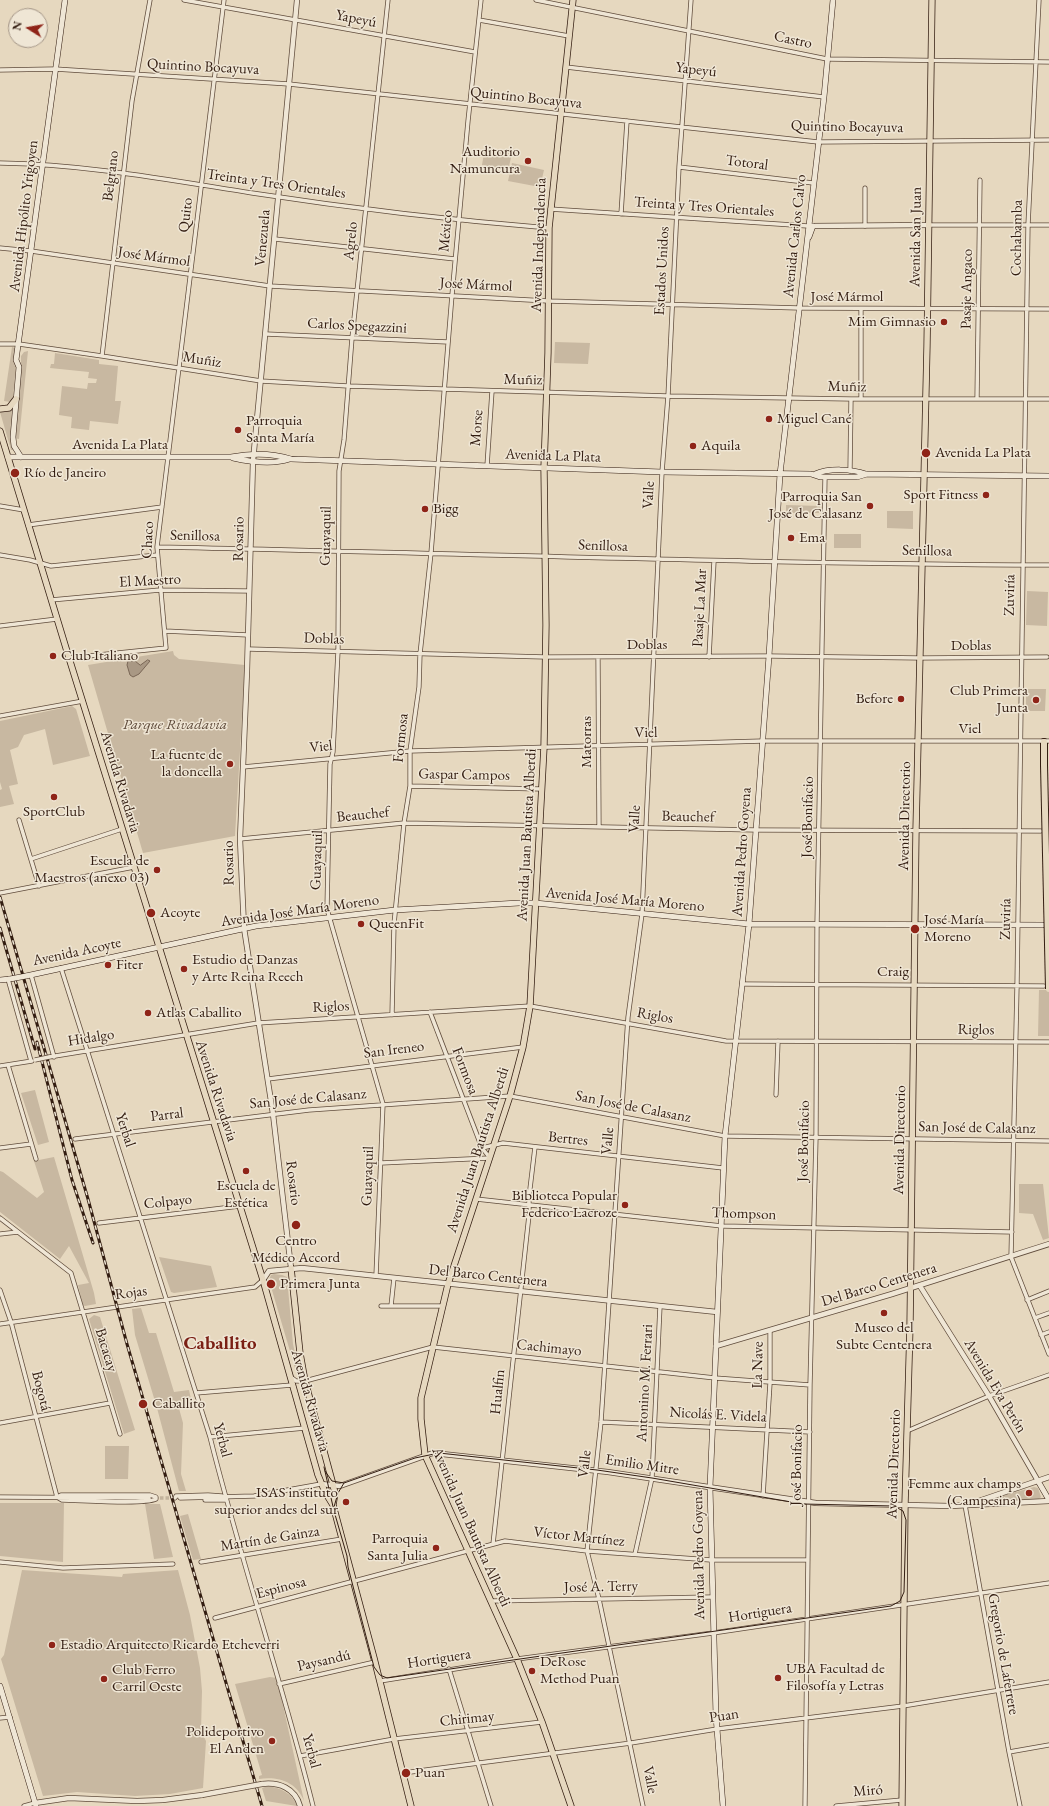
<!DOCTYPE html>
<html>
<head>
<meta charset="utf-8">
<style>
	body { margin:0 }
	#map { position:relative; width:1049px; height:1806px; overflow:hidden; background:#e6d8bf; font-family:"EB Garamond",serif }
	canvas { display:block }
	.north { position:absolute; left:8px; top:8px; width:40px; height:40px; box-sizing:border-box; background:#efe6d5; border:1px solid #a49687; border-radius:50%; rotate:281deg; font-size:11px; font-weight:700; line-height:16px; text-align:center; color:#331d11 }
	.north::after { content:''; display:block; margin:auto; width:14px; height:18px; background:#8f2418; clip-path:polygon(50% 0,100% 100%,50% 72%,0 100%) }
</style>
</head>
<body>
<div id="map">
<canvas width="1049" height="1806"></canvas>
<div class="north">N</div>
</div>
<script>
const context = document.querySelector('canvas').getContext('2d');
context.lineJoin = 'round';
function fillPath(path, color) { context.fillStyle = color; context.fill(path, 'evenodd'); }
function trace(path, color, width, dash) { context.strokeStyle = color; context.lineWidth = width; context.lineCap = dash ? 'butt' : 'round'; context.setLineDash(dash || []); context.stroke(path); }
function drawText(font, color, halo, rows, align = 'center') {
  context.font = font + ' "EB Garamond",serif'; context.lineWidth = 3; context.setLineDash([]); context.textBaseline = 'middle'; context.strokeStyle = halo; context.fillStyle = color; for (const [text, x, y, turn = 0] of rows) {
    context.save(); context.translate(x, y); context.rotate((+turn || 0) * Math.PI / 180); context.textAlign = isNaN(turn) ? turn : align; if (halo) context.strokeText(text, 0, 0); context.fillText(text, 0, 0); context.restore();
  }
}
const green = new Path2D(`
	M485,147L512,153L508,171L482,165Z
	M512,163L544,170L540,187L508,181Z
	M555,342L590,343L588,364L554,363Z
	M12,347L16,348V367L13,399L10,402L4,401Z
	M28,351L19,439L14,438L21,366V356L24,352Z
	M55,353L99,360V364L118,366L115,401H121L118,424L90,421L89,430L71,428L72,417L59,415L62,386L87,389L88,383H96L97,379L88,378L89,372L50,368L51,364H54Z
	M13,409C12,424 10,436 15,450H11L0,412H6Z
	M786,505L820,506L819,513H786Z
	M887,511H913V529L887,528Z
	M834,534H861V548H834Z
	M1027,591L1048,592L1047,626L1026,625Z
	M173,651L174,655L179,659L245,665L235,836L143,853L88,665Z
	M1026,689H1046L1045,711H1026Z
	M72,706L76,709L90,756L53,765L45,729L24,735L18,747L10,750L18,784L9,786L14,804L0,807V790L2,789L0,782V721Z
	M1039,990H1049V1036H1038Z
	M35,1090L49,1142L38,1145L21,1093Z
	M54,1157L94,1293L96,1304L85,1306L83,1305L78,1285L89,1283L69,1246L60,1259L0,1212V1171L3,1172L37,1198L44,1192L34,1161Z
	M1019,1184H1043L1049,1238L1043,1240L1033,1214L1019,1213Z
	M159,1257L211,1266L217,1287L174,1293L171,1292Z
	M274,1274L282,1275L287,1277L293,1344L300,1376L297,1375L269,1280L271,1275Z
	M141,1308L149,1333H156L174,1392L189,1390L191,1399L177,1401L183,1423L181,1474L186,1491H179L157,1408L135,1335L132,1309Z
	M94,1315L100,1317L135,1430L124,1434L89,1319Z
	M105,1446H129L128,1479H105Z
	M1034,1487L1038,1488L1041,1497L1039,1499L972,1504Z
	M0,1503H64L63,1562L0,1556Z
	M145,1504H160L173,1557L154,1559Z
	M188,1514L201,1559L193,1560L180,1516Z
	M22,1570L122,1577L123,1574L178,1570L190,1615L200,1668L202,1691L201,1731L206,1741L203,1788L170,1794L135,1796L77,1792L43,1796L1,1659L4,1655Z
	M270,1677L277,1678L304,1801C297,1782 278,1776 259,1779V1776L262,1775L235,1684Z
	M268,1786C281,1788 292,1793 297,1806L266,1801L262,1788Z`);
const water = new Path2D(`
	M148,660L150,661L139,674L133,677L130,675L127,665L128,661H135L140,665Z`);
const minorTunnel = new Path2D(`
	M149,1498H177`);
const minor = new Path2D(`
	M184,0L475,52
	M536,0L827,59L1049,62
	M1039,0L1028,225L1017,986L1011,1257L1049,1354
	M479,20L569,36
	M566,67L824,97
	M0,70L55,69L289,84L818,142L1049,140
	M0,163C84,164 169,180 252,193C350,208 450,220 549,228
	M679,167L813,183
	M865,188V226
	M550,209L808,226
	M621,214L627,121
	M928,225H1049
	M275,239L455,259
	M0,248L31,251L270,286L548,301L799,308L1049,309
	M861,309V399
	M266,334L448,342
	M0,344H19L102,356L261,381L348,386L668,396L851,399H1049
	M102,356L132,101L150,0
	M977,399L980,180
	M487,466L492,391
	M850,471L851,399
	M0,506L24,510
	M28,525L162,507
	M157,547C454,553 752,564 1049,565
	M0,555L30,560L51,566L157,555
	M51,600L160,590L249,591
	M0,626L57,619
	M165,631L248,635
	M248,649L545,657L769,656L920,658L1047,657
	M598,657L599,827
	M709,657L714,561
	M69,658L166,648L157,547L224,0
	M0,716L83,701
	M243,767L410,751L763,741H1049
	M410,786L541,789
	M19,820L39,886
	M240,839L404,823L756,830L1041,831
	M31,859L122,829
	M0,893L134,867
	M61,968L210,1437C241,1561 282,1682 313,1806
	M31,975L54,1057
	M8,979L31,1061
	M742,984L1044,986
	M430,1012L482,1148L490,1158
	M392,1015L394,924L404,823L410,786V751L419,687L420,654L431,553L452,295L468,121L481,0
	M49,1057L258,1023L530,1006L726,1041L1049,1042
	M8,1065L36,1159
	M0,1066L32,1061
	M268,1079L523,1047
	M776,1095L778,1041
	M75,1139L309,1110L510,1096L725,1136L1049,1141
	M0,1148L31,1144
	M482,1148L503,1143L723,1168
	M381,1163L490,1158
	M476,1199L722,1226L1012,1232
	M0,1218L71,1273L120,1434
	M99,1223L240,1206
	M0,1234L18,1232
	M376,1276L383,1104L327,909L330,764L333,752L338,651L339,471L344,440L352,338L388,0
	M0,1290L11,1322L57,1497
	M1027,1300L1049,1291
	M381,1306H442
	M391,1306L394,1278
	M1035,1318L1049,1313
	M0,1324L248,1288L255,1287L263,1280
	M1041,1335L1049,1332
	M292,1378L296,1381H305L433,1347L715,1378L810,1385
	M196,1393L292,1385
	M601,1422L810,1432
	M0,1423L110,1403
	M907,1431L989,1396L1049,1375
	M210,1437L305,1428
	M61,1495H150L156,1497V1499C144,1505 79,1500 62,1500L57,1497Z
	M763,1496L770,1383V1331
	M0,1497L149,1498
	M175,1498L176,1496L208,1495L222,1496
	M180,1498L254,1496L321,1484
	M205,1500H226
	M965,1505L1009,1752L1020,1806
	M493,1544L529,1215V1197L535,1147
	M635,1554L652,1478L660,1306
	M0,1562L63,1568L173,1564
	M201,1562L342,1539
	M491,1601L712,1597
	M215,1618L505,1541L587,1551L711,1560H808
	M449,1669L491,1806
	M380,1681L517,1659L713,1633L1049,1583
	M279,1684L375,1662
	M0,1718L10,1717
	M1009,1752L1049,1745
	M300,1756L394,1739L542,1722
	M403,1773L631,1743L717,1729L903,1706L1049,1682
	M24,1806L35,1803
	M643,1806L599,1599L587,1551L601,1422L628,1017L642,914L662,472L668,396L679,167L691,0
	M805,1806L810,1385L816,1137L817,925L825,477
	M836,1806L902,1800`);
const tertiary = new Path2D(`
	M810,226L928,225
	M291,1268L273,1114L244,928L240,839L247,671L253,461L297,0
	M263,1280L269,1271L302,1268L717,1312
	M920,1286L989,1396L1038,1481
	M716,1346L892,1294L1049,1244
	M321,1484L340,1486L433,1453L608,1472L816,1503L951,1506L1049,1501
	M970,1504L1049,1477
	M262,1784C279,1782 295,1788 300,1806
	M35,1803L69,1798L137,1801L163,1800L202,1795`);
const secondary = new Path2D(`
	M809,237L813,226
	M8,457H231C251,453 272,453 291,459L662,472L811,474L820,477H857L867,474L1049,476
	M21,457L14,446L13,437L19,367L16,360L65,0
	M233,458C251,462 272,465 290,459
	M815,474C829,468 852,469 866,474
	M26,976L256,926L395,910L519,903H535L749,924L1043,925
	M0,980L10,979
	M1038,1481L1049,1500
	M0,1686L36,1806
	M723,1806L716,1716L710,1487L725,1136L749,924L769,656L780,474L824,97L833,0`);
const primary = new Path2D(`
	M0,409L9,408L16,399
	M0,431L69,658L263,1280L318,1475L325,1492L333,1505L374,1658L411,1806
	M291,1268L300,1353L305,1381L332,1481L335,1493L333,1505
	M571,1806L542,1722L517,1659L425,1455L421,1419V1398L448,1284L510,1096L523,1047L530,1006L544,747L546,625L544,468L548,353L549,228L573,0
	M902,1806L905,1504L910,1326L916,830L927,346L932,0`);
const motorway = new Path2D(`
	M1044,742V765`);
const tram = new Path2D(`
	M324,1467L334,1511L347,1556L348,1567L374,1667L380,1675L387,1678L891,1606L900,1601L904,1592L906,1520L903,1511L894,1506L803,1504L652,1478L597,1470L439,1453L415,1458L344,1483L332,1481L325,1471
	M334,1507L338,1493L344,1483`);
const rail = new Path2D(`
	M0,897L88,1199L127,1344L262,1806
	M0,928L35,1049
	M37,1042L72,1180L93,1243`);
const minorBridge = new Path2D(`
	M35,1060L49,1057`);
const tertiaryBridge = new Path2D(`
	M202,1795L262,1784`);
const secondaryBridge = new Path2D(`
	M10,979L26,976`);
const motorwayBridge = new Path2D(`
	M1044,765L1049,989`);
const markers = [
	[528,161,4,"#8f2418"],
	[944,322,4,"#8f2418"],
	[769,419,4,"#8f2418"],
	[238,430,4,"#8f2418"],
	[693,446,4,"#8f2418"],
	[926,453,5,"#8f2418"],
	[15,473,5,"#8f2418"],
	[986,495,4,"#8f2418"],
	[870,506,4,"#8f2418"],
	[425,509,4,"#8f2418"],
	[791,538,4,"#8f2418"],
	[53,656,4,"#8f2418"],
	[901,699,4,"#8f2418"],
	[1036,700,4,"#8f2418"],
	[230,764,4,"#8f2418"],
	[54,797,4,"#8f2418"],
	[157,870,4,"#8f2418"],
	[151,913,5,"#8f2418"],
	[361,924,4,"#8f2418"],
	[915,929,5,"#8f2418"],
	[108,965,4,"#8f2418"],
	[184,969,4,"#8f2418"],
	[148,1013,4,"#8f2418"],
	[246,1171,4,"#8f2418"],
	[625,1205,4,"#8f2418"],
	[296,1225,5,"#8f2418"],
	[271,1284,5,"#8f2418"],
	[884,1313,4,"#8f2418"],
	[143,1404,5,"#8f2418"],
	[1029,1493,4,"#8f2418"],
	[346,1502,4,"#8f2418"],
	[436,1548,4,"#8f2418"],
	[52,1645,4,"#8f2418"],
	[532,1671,4,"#8f2418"],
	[778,1678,4,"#8f2418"],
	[104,1679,4,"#8f2418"],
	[272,1741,4,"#8f2418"],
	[406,1773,5,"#8f2418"]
];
const streetNames = [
	["Yapeyú",356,19,11],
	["Castro",793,40,12],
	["Quintino Bocayuva",203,67,3],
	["Yapeyú",696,70,7],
	["Quintino Bocayuva",526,98,6],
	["Quintino Bocayuva",847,127,1],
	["Totoral",747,163,7],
	["Belgrano",111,176,-83],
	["Treinta y Tres Orientales",276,184,8],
	["Treinta y Tres Orientales",704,207,4],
	["Quito",186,215,-83],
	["Avenida Hipólito Yrigoyen",24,216,-83],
	["México",446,231,-85],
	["Avenida Carlos Calvo",795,236,-84],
	["Avenida San Juan",916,237,-89],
	["Venezuela",263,238,-85],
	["Cochabamba",1017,238,-89],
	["Agrelo",351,241,-84],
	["Avenida Independencia",539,245,-88],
	["José Mármol",154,257,8],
	["Estados Unidos",662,271,-87],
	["José Mármol",476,285,3],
	["Pasaje Angaco",967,289,-89],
	["José Mármol",847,297],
	["Carlos Spegazzini",357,326,3],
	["Muñiz",202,360,9],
	["Muñiz",523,380,1],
	["Muñiz",847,387,1],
	["Morse",477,428,-86],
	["Avenida La Plata",120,445],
	["Avenida La Plata",553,456,2],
	["Valle",649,495,-87],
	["Senillosa",195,536,1],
	["Guayaquil",326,536,-89],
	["Rosario",239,539,-89],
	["Chaco",148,540,-87],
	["Senillosa",603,546,2],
	["Senillosa",927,551,1],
	["El Maestro",150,581,-3],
	["Zuviría",1010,595,-89],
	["Pasaje La Mar",700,608,-87],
	["Doblas",324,639,2],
	["Doblas",647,645],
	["Doblas",971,646],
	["Viel",970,729],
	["Viel",646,733,-1],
	["Formosa",401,738,-84],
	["Matorras",587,742,-90],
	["Viel",321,747,-6],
	["Gaspar Campos",464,775,1],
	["Avenida Rivadavia",120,782,73],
	["Beauchef",363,815,-6],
	["Avenida Directorio",905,816,-89],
	["Beauchef",688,817,1],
	["José Bonifacio",808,817,-89],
	["Valle",635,819,-87],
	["Avenida Juan Bautista Alberdi",527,835,-87],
	["Avenida Pedro Goyena",742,852,-86],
	["Guayaquil",317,860,-88],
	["Rosario",229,863,-91],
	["Avenida José María Moreno",625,900,5],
	["Avenida José María Moreno",300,911,-8],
	["Zuviría",1006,919,-89],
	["Avenida Acoyte",77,952,-12],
	["Craig",893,972],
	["Riglos",331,1007,-3],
	["Riglos",655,1016,10],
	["Riglos",976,1030,1],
	["Hidalgo",91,1038,-9],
	["San Ireneo",394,1050,-7],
	["Formosa",465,1071,69],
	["Avenida Rivadavia",216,1091,72],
	["San José de Calasanz",308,1099,-5],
	["San José de Calasanz",633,1107,11],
	["Parral",167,1115,-7],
	["San José de Calasanz",977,1128,1],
	["Yerbal",125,1130,72],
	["Bertres",568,1139,6],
	["Avenida Directorio",900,1140,-89],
	["Valle",608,1141,-85],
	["José Bonifacio",804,1141,-89],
	["Avenida Juan Bautista Alberdi",478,1150,-72],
	["Guayaquil",368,1176,-88],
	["Rosario",293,1183,83],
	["Colpayo",168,1202,-6],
	["Thompson",744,1214,2],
	["Del Barco Centenera",488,1276,6],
	["Del Barco Centenera",879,1285,-17],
	["Rojas",131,1293,-8],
	["Cachimayo",549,1348,6],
	["Bacacay",106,1350,73],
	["La Nave",758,1365,-89],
	["Antonino M. Ferrari",645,1383,-87],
	["Avenida Eva Perón",995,1386,59],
	["Bogotá",41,1391,76],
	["Hualfin",498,1392,-84],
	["Avenida Rivadavia",310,1401,74],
	["Nicolás E. Videla",718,1415,3],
	["Yerbal",222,1440,75],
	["Valle",585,1464,-84],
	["Avenida Directorio",894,1464,-88],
	["Emilio Mitre",642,1465,8],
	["José Bonifacio",797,1465,-89],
	["Avenida Juan Bautista Alberdi",471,1527,66],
	["Víctor Martínez",579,1537,6],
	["Martín de Gainza",270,1539,-9],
	["Avenida Pedro Goyena",699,1555,-91],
	["José A. Terry",601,1587,-1],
	["Espinosa",281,1588,-15],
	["Hortiguera",760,1613,-9],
	["Gregorio de Laferrere",1003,1654,80],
	["Hortiguera",439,1659,-9],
	["Paysandú",324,1661,-13],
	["Puan",724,1716,-8],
	["Chirimay",467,1719,-6],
	["Yerbal",311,1751,75],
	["Valle",650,1780,79],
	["Miró",868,1791,-5]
];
const poiNames = [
	["Auditorio",520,152,"right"],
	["Namuncura",520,169,"right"],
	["Mim Gimnasio",936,322,"right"],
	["Miguel Cané",777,419],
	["Parroquia",246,421],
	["Santa María",246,438],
	["Aquila",701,446],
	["Avenida La Plata",935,453],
	["Río de Janeiro",24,473],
	["Sport Fitness",978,495,"right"],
	["Parroquia San",862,497,"right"],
	["José de Calasanz",862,514,"right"],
	["Bigg",433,509],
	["Ema",799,538],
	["Club Italiano",61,656],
	["Club Primera",1028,691,"right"],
	["Junta",1028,708,"right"],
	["Before",893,699,"right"],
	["La fuente de",222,755,"right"],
	["la doncella",222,772,"right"],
	["SportClub",54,812,"center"],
	["Escuela de",149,861,"right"],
	["Maestros (anexo 03)",149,878,"right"],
	["Acoyte",160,913],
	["José María",924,920],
	["Moreno",924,937],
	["QueenFit",369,924],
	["Estudio de Danzas",192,960],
	["y Arte Reina Reech",192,977],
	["Fiter",116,965],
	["Atlas Caballito",156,1013],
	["Escuela de",246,1186,"center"],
	["Estética",246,1203,"center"],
	["Biblioteca Popular",617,1196,"right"],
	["Federico Lacroze",617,1213,"right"],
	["Centro",296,1241,"center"],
	["Médico Accord",296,1258,"center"],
	["Primera Junta",280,1284],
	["Museo del",884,1328,"center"],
	["Subte Centenera",884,1345,"center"],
	["Caballito",152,1404],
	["Femme aux champs",1021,1484,"right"],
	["(Campesina)",1021,1501,"right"],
	["ISAS instituto",338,1493,"right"],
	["superior andes del sur",338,1510,"right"],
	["Parroquia",428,1539,"right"],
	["Santa Julia",428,1556,"right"],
	["Estadio Arquitecto Ricardo Etcheverri",60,1645],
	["DeRose",540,1662],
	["Method Puan",540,1679],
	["UBA Facultad de",786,1669],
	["Filosofía y Letras",786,1686],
	["Club Ferro",112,1670],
	["Carril Oeste",112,1687],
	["Polideportivo",264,1732,"right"],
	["El Anden",264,1749,"right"],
	["Puan",415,1773]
];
const parkNames = [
	["Parque Rivadavia",175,725]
];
const districtNames = [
	["Caballito",220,1344]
];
fillPath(green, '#c8b8a1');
fillPath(water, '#a99884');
trace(water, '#7a6756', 1);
trace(minorTunnel, '#c2b39c', 3.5, [3.5, 2]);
trace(minor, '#604c3c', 5);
trace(tertiary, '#604c3c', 6);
trace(secondary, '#331d11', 6);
trace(primary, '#331d11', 7);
trace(motorway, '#331d11', 8);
trace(minor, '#efe6d5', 3.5);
trace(tertiary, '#efe6d5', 4.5);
trace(secondary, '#efe6d5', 5);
trace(primary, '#e6d8bf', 5.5);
trace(motorway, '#e6d8bf', 6);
trace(tram, '#331d11', 1);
trace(rail, '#331d11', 3);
trace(rail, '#efe6d5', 1.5, [4.5]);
trace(minorBridge, '#604c3c', 5, []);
trace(tertiaryBridge, '#604c3c', 6, []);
trace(secondaryBridge, '#331d11', 6, []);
trace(motorwayBridge, '#331d11', 8, []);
trace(minorBridge, '#efe6d5', 3.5);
trace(tertiaryBridge, '#efe6d5', 4.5);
trace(secondaryBridge, '#efe6d5', 5);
trace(motorwayBridge, '#e6d8bf', 6);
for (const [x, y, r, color] of markers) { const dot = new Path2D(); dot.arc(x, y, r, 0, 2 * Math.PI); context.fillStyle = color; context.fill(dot); trace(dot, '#efe6d5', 1.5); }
drawText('15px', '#331d11', '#efe6d5', streetNames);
drawText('15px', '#331d11', '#efe6d5', poiNames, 'left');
drawText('italic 15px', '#604c3c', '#efe6d5', parkNames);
drawText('bold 19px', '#7a1f14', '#efe6d5', districtNames);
</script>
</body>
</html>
